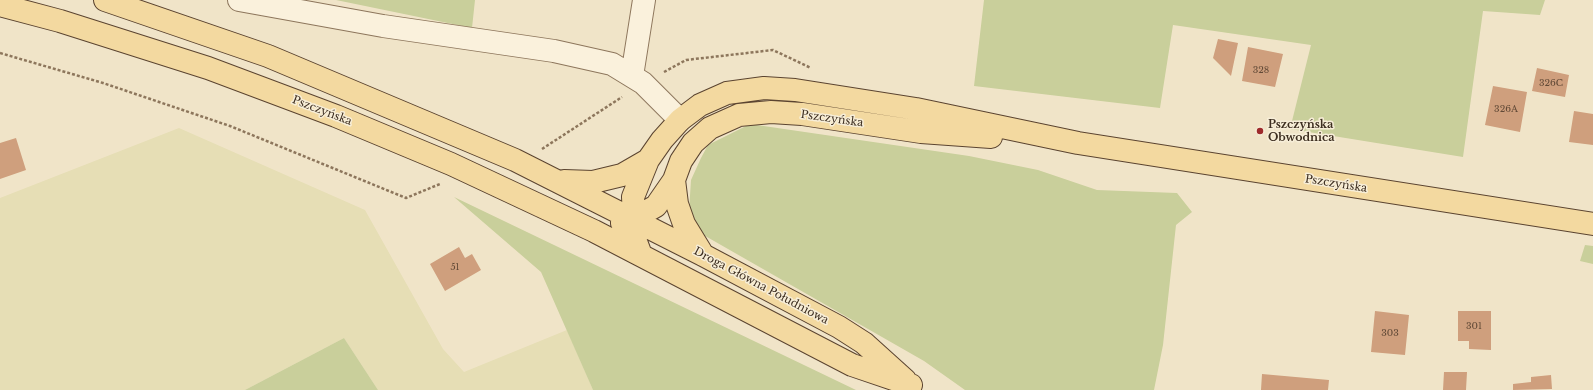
<!DOCTYPE html>
<html>
<head>
<meta charset="utf-8">
<style>
	body { margin:0 }
	canvas { display:block; background:#f0e4c8 }
</style>
</head>
<body>
<canvas width="1593" height="390"></canvas>
<script>
const context = document.querySelector('canvas').getContext('2d');
context.lineJoin = 'round';
function fillPath(path, color) { context.fillStyle = color; context.fill(path, 'evenodd'); }
function trace(path, color, width, dash) { context.strokeStyle = color; context.lineWidth = width; context.lineCap = dash ? 'butt' : 'round'; context.setLineDash(dash || []); context.stroke(path); }
function drawText(font, color, halo, rows, align = 'center') {
  context.font = font + ' "Libre Baskerville",serif'; context.lineWidth = 3; context.setLineDash([]); context.textBaseline = 'middle'; context.strokeStyle = halo; context.fillStyle = color; for (const [text, x, y, turn = 0] of rows) {
    context.save(); context.translate(x, y); context.rotate((+turn || 0) * Math.PI / 180); context.textAlign = isNaN(turn) ? turn : align; if (halo) context.strokeText(text, 0, 0); context.fillText(text, 0, 0); context.restore();
  }
}
const farmland = new Path2D(`
	M179,128L365,210L443,349L464,372L567,330L593,390H378L344,338L245,390H0V198Z`);
const green = new Path2D(`
	M336,0H475L472,28Z
	M984,0H1545L1540,15L1483,11L1463,157L1290,129L1311,45L1173,25L1160,108L974,86Z
	M750,124L969,156L1038,170L1097,190L1177,193L1192,212L1176,225L1163,345L1154,390H965L924,361L700,233L689,211L691,180L701,158L708,145Z
	M454,197L856,390H593L541,272Z
	M1585,245L1593,246V264L1580,261Z
	M344,338L378,390H245Z`);
const building = new Path2D(`
	M1218,39L1238,43L1231,76L1213,58Z
	M1248,47L1283,54L1275,87L1242,81Z
	M1537,68L1569,75L1565,97L1532,91Z
	M1493,86L1527,92L1520,132L1485,125Z
	M1574,111L1593,114V145L1569,142Z
	M16,138L26,170L0,179V143Z
	M459,247L465,258L472,254L481,270L445,291L430,264Z
	M1375,311L1409,315L1405,355L1371,352Z
	M1458,311H1491V350L1469,349V341H1458Z
	M1444,372H1467L1466,390H1443Z
	M1262,374L1329,380L1328,390H1261Z
	M1551,375L1552,389L1513,390V384L1531,382V377Z`);
const path = new Path2D(`
	M0,53L103,83L230,126L406,198L440,184
	M664,72L686,60L773,50L811,68
	M542,149L622,97`);
const minor = new Path2D(`
	M239,0L383,26L554,51L612,64L643,83L680,120
	M632,76L644,0`);
const major = new Path2D(`
	M105,0L268,56L515,160L703,255L839,327L864,343L905,380
	M0,5L60,21L208,68L336,116L451,164L594,231L852,365L911,385
	M674,180L677,204L684,224L703,255
	M564,181L593,182L622,175L648,160
	M622,223L633,219L656,206L674,180L681,161L693,143L710,128L739,115L771,112L802,114L921,132L991,137
	M641,255L635,239L633,197L648,160L662,140L680,120L700,105L727,93L764,88L795,90L916,109L1078,143L1593,224`);
const markers = [
	[1260,131,4,"#9e2a2b"]
];
const numberNames = [
	["328",1261,70],
	["326C",1551,83],
	["326A",1506,109],
	["51",455,267],
	["301",1474,326],
	["303",1390,333]
];
const streetNames = [
	["Pszczyńska",322,111,21],
	["Pszczyńska",832,119,8],
	["Pszczyńska",1336,184,9],
	["Droga Główna Południowa",761,286,28]
];
const poiNames = [
	["Pszczyńska",1268,125],
	["Obwodnica",1268,138]
];
fillPath(farmland, '#e6deb5');
fillPath(green, '#c9cf9b');
fillPath(building, '#cf9f7d');
trace(minor, '#8d765c', 24);
trace(major, '#5b4430', 24);
trace(path, '#8d765c', 2.5, [3, 2]);
trace(minor, '#faf1dc', 22);
trace(major, '#f3d9a0', 22);
for (const [x, y, r, color] of markers) { const dot = new Path2D(); dot.arc(x, y, r, 0, 2 * Math.PI); context.fillStyle = color; context.fill(dot); trace(dot, '#f7eed8', 1.5); }
drawText('9px', '#624a37', null, numberNames);
drawText('11px', '#3d2e20', '#f7eed8', streetNames);
drawText('bold 11px', '#3d2e20', '#f7eed8', poiNames, 'left');
</script>
</body>
</html>
